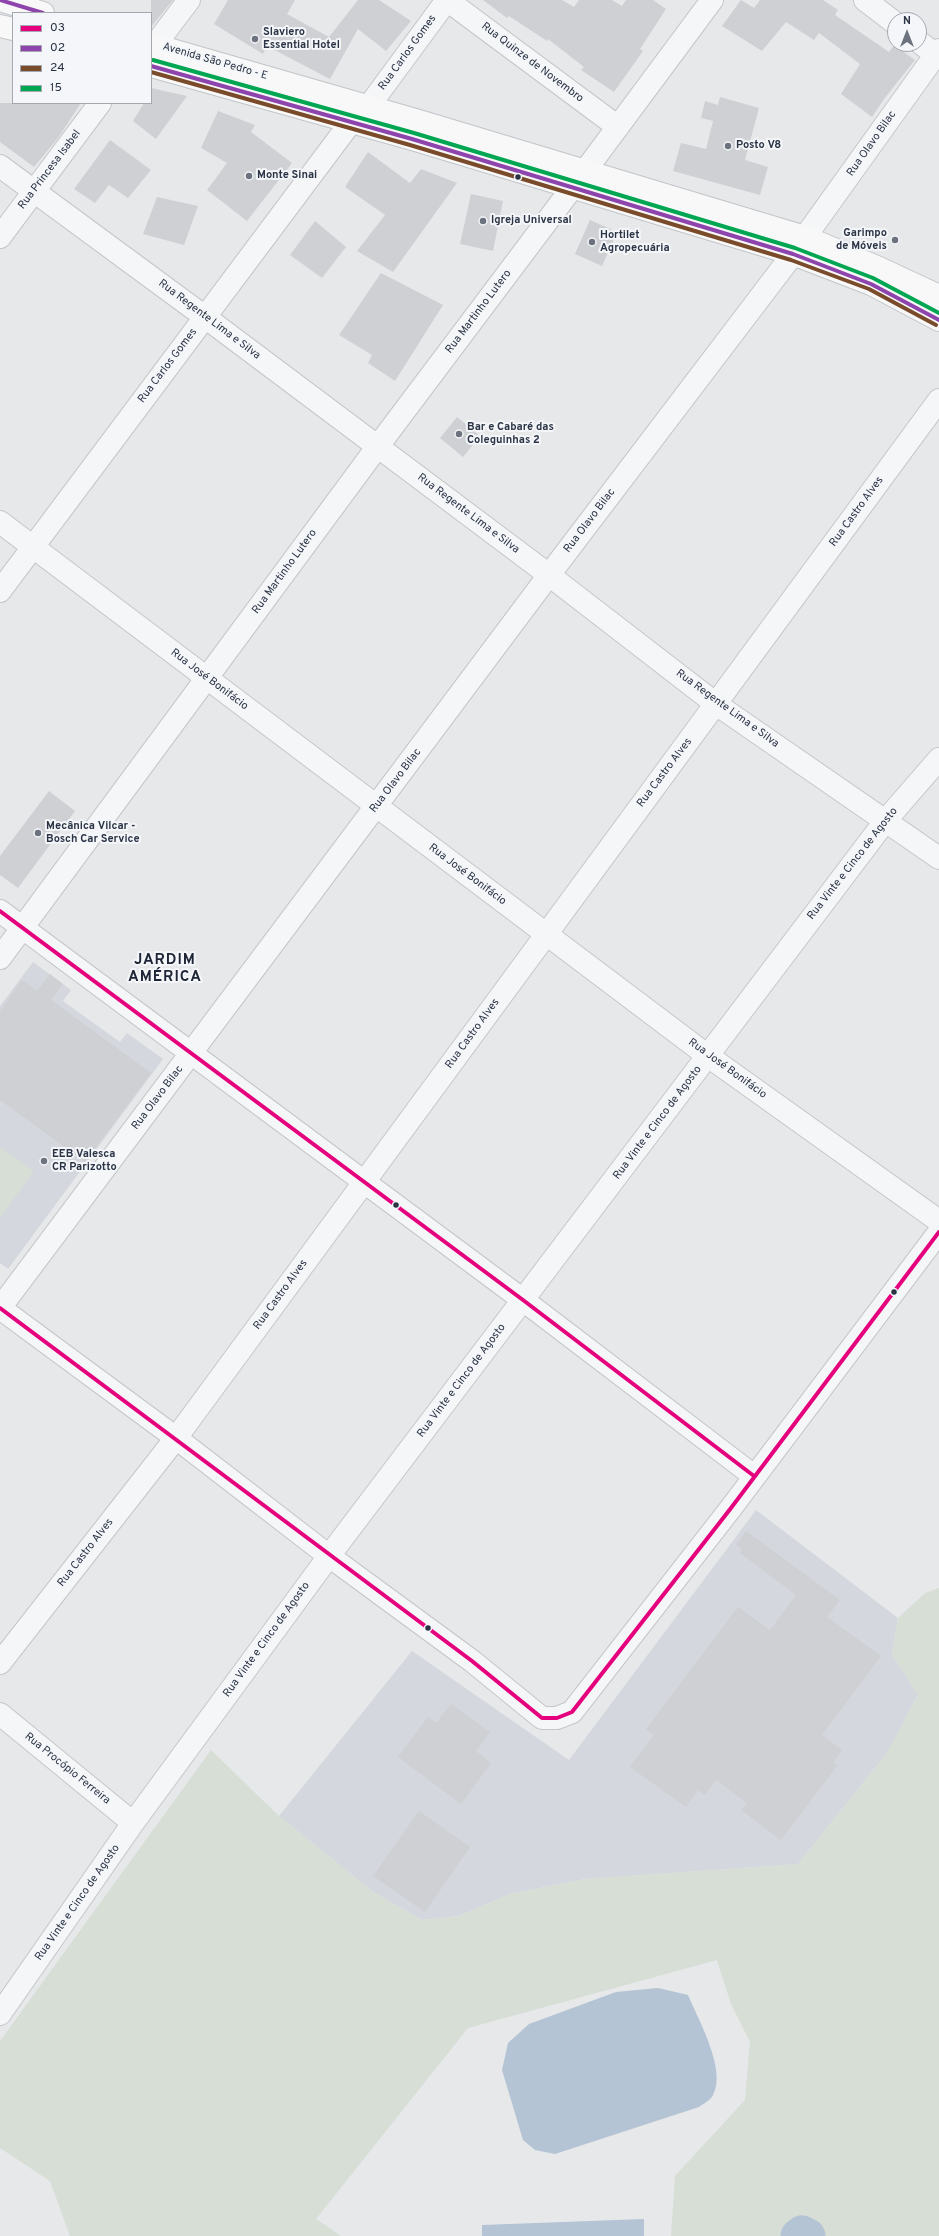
<!DOCTYPE html>
<html>
<head>
<meta charset="utf-8">
<style>
	body { margin:0 }
	#map { position:relative; width:939px; height:2236px; overflow:hidden; background:#e6e8ea; font-family:Overpass,sans-serif }
	canvas { display:block }
	.legend { position:absolute; left:12px; top:12px; width:140px; height:92px; box-sizing:border-box; background:#f4f6f9; border:1px solid #a4a8b1; margin:0; padding:5px 7px; list-style:none; font-size:12px; color:#2b3445 }
	.legend li { display:flex; align-items:center; gap:8px; height:20px }
	.legend b { width:20px; border:1px solid #a4a8b1 }
	.north { position:absolute; left:887px; top:12px; width:40px; height:40px; box-sizing:border-box; background:#f4f6f9; border:1px solid #a4a8b1; border-radius:50%; rotate:0deg; font-size:11px; font-weight:700; line-height:16px; text-align:center; color:#2b3445 }
	.north::after { content:''; display:block; margin:auto; width:14px; height:18px; background:#6c737f; clip-path:polygon(50% 0,100% 100%,50% 72%,0 100%) }
</style>
</head>
<body>
<div id="map">
<canvas width="939" height="2236"></canvas>
<ul class="legend">
<li><b style="height:5px;background:#e5007d"></b>03</li>
<li><b style="height:5px;background:#8e44ad"></b>02</li>
<li><b style="height:5px;background:#7a4b2a"></b>24</li>
<li><b style="height:5px;background:#00a651"></b>15</li>
</ul>
<div class="north">N</div>
</div>
<script>
const context = document.querySelector('canvas').getContext('2d');
context.lineJoin = 'round';
function fillPath(path, color) { context.fillStyle = color; context.fill(path, 'evenodd'); }
function trace(path, color, width, dash) { context.strokeStyle = color; context.lineWidth = width; context.lineCap = dash ? 'butt' : 'round'; context.setLineDash(dash || []); context.stroke(path); }
function drawText(font, color, halo, rows, align = 'center') {
  context.font = font + ' Overpass,sans-serif'; context.lineWidth = 4; context.setLineDash([]); context.textBaseline = 'middle'; context.strokeStyle = halo; context.fillStyle = color; for (const [text, x, y, turn = 0] of rows) {
    context.save(); context.translate(x, y); context.rotate((+turn || 0) * Math.PI / 180); context.textAlign = isNaN(turn) ? turn : align; if (halo) context.strokeText(text, 0, 0); context.fillText(text, 0, 0); context.restore();
  }
}
const built = new Path2D(`
	M33,962L71,990L63,1001L120,1042L127,1033L163,1059L8,1269L0,1263V1006Z
	M756,1510L898,1618L892,1654L918,1695L887,1753L798,1864L585,1879L510,1894L459,1916L422,1920L373,1892L279,1816L412,1651L569,1760Z`);
const green = new Path2D(`
	M0,1147L34,1171L0,1218Z
	M939,1588V2236H671L675,2176L745,2100L750,2042L731,2004L717,1960L468,2028L316,2219L341,2236H70L50,2181L0,2148V2041L211,1750L279,1816L373,1892L422,1920L459,1916L510,1894L585,1879L798,1864L887,1753L918,1695L892,1654L898,1618L925,1593Z`);
const water = new Path2D(`
	M658,1988L688,1995C698,2019 727,2070 713,2095C711,2100 703,2104 699,2107L555,2154L535,2150L523,2140L502,2070L508,2043L529,2024L616,1992Z
	M644,2219V2236H482V2225Z`);
const river = new Path2D(`
	M798,2236L802,2233L808,2236`);
const building = new Path2D(`
	M151,0H173L151,27Z
	M228,0H295L287,14L329,37L358,0H379L411,21L386,51L358,29L330,79L267,46L263,54L214,24Z
	M483,0H562L574,7L579,0H612L622,6L626,0H653L666,9L640,49L643,51L614,92L581,70L584,67L548,39L547,41L509,16L507,18Z
	M741,0L754,8L760,0H823L838,10L835,15L889,52L894,45L915,60L884,99L872,117L841,94L860,64L819,33L814,40L786,22L762,51L722,26Z
	M151,88L187,96L156,139L133,121L144,103H151Z
	M720,97L759,108L745,160L768,167L760,195L673,171L681,143L706,149L713,121L701,118L705,101L718,105Z
	M0,103H81L58,138L34,167L0,142Z
	M218,111L255,125L251,132L292,163L247,221L207,190L227,163L201,148Z
	M110,140L151,170L128,198L109,185L95,203L74,189Z
	M368,152L410,183L421,169L457,183L393,272L357,251L385,215L345,187Z
	M471,194L503,201L493,251L460,244Z
	M157,197L198,206L184,245L143,234Z
	M590,220L617,232L602,266L575,254Z
	M315,221L346,247L322,278L290,255Z
	M381,273L443,305L395,381L368,363L372,355L339,335Z
	M457,417L480,436L463,457L440,438Z
	M49,791L75,811L18,888L0,875V856Z
	M50,974L63,984L51,1000L151,1073L85,1162L0,1100V1011L22,980L37,991Z
	M746,1531L840,1600L827,1617L881,1656L822,1735L842,1750L833,1763L837,1766L781,1840L741,1810L747,1803L716,1780L705,1795L698,1790L686,1807L630,1767L654,1735L646,1729L738,1607L770,1630L796,1595L740,1553L742,1549L736,1545Z
	M451,1704L490,1732L476,1751L491,1763L461,1804L398,1757L428,1717L436,1723Z
	M419,1811L470,1847L425,1912L373,1876Z`);
const minor = new Path2D(`
	M865,0L895,23
	M919,42L939,57
	M155,45L189,0
	M369,106L447,0L618,127
	M0,166L205,317L549,575L716,704L939,858
	M585,171L712,0
	M0,237L100,103
	M805,237L939,50
	M0,522L708,1056L939,1221
	M0,591L351,122
	M0,911L523,1300L754,1476
	M0,958L378,446L572,188
	M0,1308L549,575L793,254
	M0,1308L176,1438L329,1556L472,1661L542,1718H557L572,1712L731,1508L939,1232
	M0,1663L176,1438L939,400
	M0,1714L133,1823
	M0,2014L133,1823L329,1556L886,820L939,759`);
const major = new Path2D(`
	M0,0L43,13
	M0,26L13,29
	M151,44L419,121L805,237L879,268L939,296
	M151,66L412,139L793,254L871,284L939,320`);
const bus1 = new Path2D(`
	M0,911L523,1300L754,1476
	M0,1308L472,1661L542,1718H557L572,1712L731,1508L939,1232`);
const bus2 = new Path2D(`
	M0,0L43,13
	M151,66L412,139L793,254L871,284L939,320`);
const bus3 = new Path2D(`
	M151,72L410,145L791,260L869,289L936,325`);
const bus4 = new Path2D(`
	M153,60L414,133L795,248L873,278L939,313`);
const markers = [
	[255,39,4,"#6c737f"],
	[728,146,4,"#6c737f"],
	[249,176,4,"#6c737f"],
	[518,177,3.5,"#2b3445"],
	[483,221,4,"#6c737f"],
	[895,240,4,"#6c737f"],
	[592,242,4,"#6c737f"],
	[459,434,4,"#6c737f"],
	[38,833,4,"#6c737f"],
	[44,1161,4,"#6c737f"],
	[396,1205,3.5,"#2b3445"],
	[894,1292,3.5,"#2b3445"],
	[428,1628,3.5,"#2b3445"]
];
const poiNames = [
	["Slaviero",263,33],
	["Essential Hotel",263,46],
	["Posto V8",736,146],
	["Monte Sinai",257,176],
	["Igreja Universal",491,221],
	["Garimpo",887,234,"right"],
	["de Móveis",887,247,"right"],
	["Hortilet",600,236],
	["Agropecuária",600,249],
	["Bar e Cabaré das",467,428],
	["Coleguinhas 2",467,441],
	["Mecânica Vilcar -",46,827],
	["Bosch Car Service",46,840],
	["EEB Valesca",52,1155],
	["CR Parizotto",52,1168]
];
const streetNames = [
	["Rua Carlos Gomes",408,53,-54],
	["Avenida São Pedro - E",215,62,16],
	["Rua Quinze de Novembro",532,63,37],
	["Rua Olavo Bilac",872,144,-55],
	["Rua Princesa Isabel",50,170,-53],
	["Rua Martinho Lutero",479,312,-53],
	["Rua Regente Lima e Silva",209,320,37],
	["Rua Carlos Gomes",168,366,-53],
	["Rua Castro Alves",857,512,-54],
	["Rua Regente Lima e Silva",468,514,37],
	["Rua Olavo Bilac",590,521,-53],
	["Rua Martinho Lutero",285,572,-54],
	["Rua José Bonifácio",209,680,37],
	["Rua Regente Lima e Silva",727,709,36],
	["Rua Castro Alves",665,773,-53],
	["Rua Olavo Bilac",396,781,-53],
	["Rua Vinte e Cinco de Agosto",853,864,-52],
	["Rua José Bonifácio",467,875,37],
	["Rua Castro Alves",473,1034,-54],
	["Rua José Bonifácio",727,1069,36],
	["Rua Olavo Bilac",158,1098,-53],
	["Rua Vinte e Cinco de Agosto",658,1123,-53],
	["Rua Castro Alves",281,1295,-54],
	["Rua Vinte e Cinco de Agosto",462,1381,-53],
	["Rua Castro Alves",86,1553,-52],
	["Rua Vinte e Cinco de Agosto",267,1640,-54],
	["Rua Procópio Ferreira",67,1769,39],
	["Rua Vinte e Cinco de Agosto",78,1903,-55]
];
const districtNames = [
	["JARDIM",165,961],
	["AMÉRICA",165,978]
];
fillPath(built, '#d4d7dd');
fillPath(green, '#d6ded6');
fillPath(water, '#b4c4d5');
trace(river, '#b4c4d5', 35);
fillPath(building, '#ced0d3');
trace(minor, '#c4c6c8', 24);
trace(major, '#c2c5c8', 24);
trace(minor, '#f5f6f7', 22);
trace(major, '#f8f8f8', 22);
trace(bus1, '#e5007d', 4);
trace(bus2, '#8e44ad', 4);
trace(bus3, '#7a4b2a', 4);
trace(bus4, '#00a651', 4);
for (const [x, y, r, color] of markers) { const dot = new Path2D(); dot.arc(x, y, r, 0, 2 * Math.PI); context.fillStyle = color; context.fill(dot); trace(dot, '#f4f6f9', 1.5); }
drawText('bold 11px', '#2b3445', '#f4f6f9', poiNames, 'left');
drawText('11px', '#2b3445', '#f4f6f9', streetNames);
context.letterSpacing = '1px';
drawText('bold 15px', '#1d2536', '#f4f6f9', districtNames);
context.letterSpacing = '0px';
</script>
</body>
</html>
